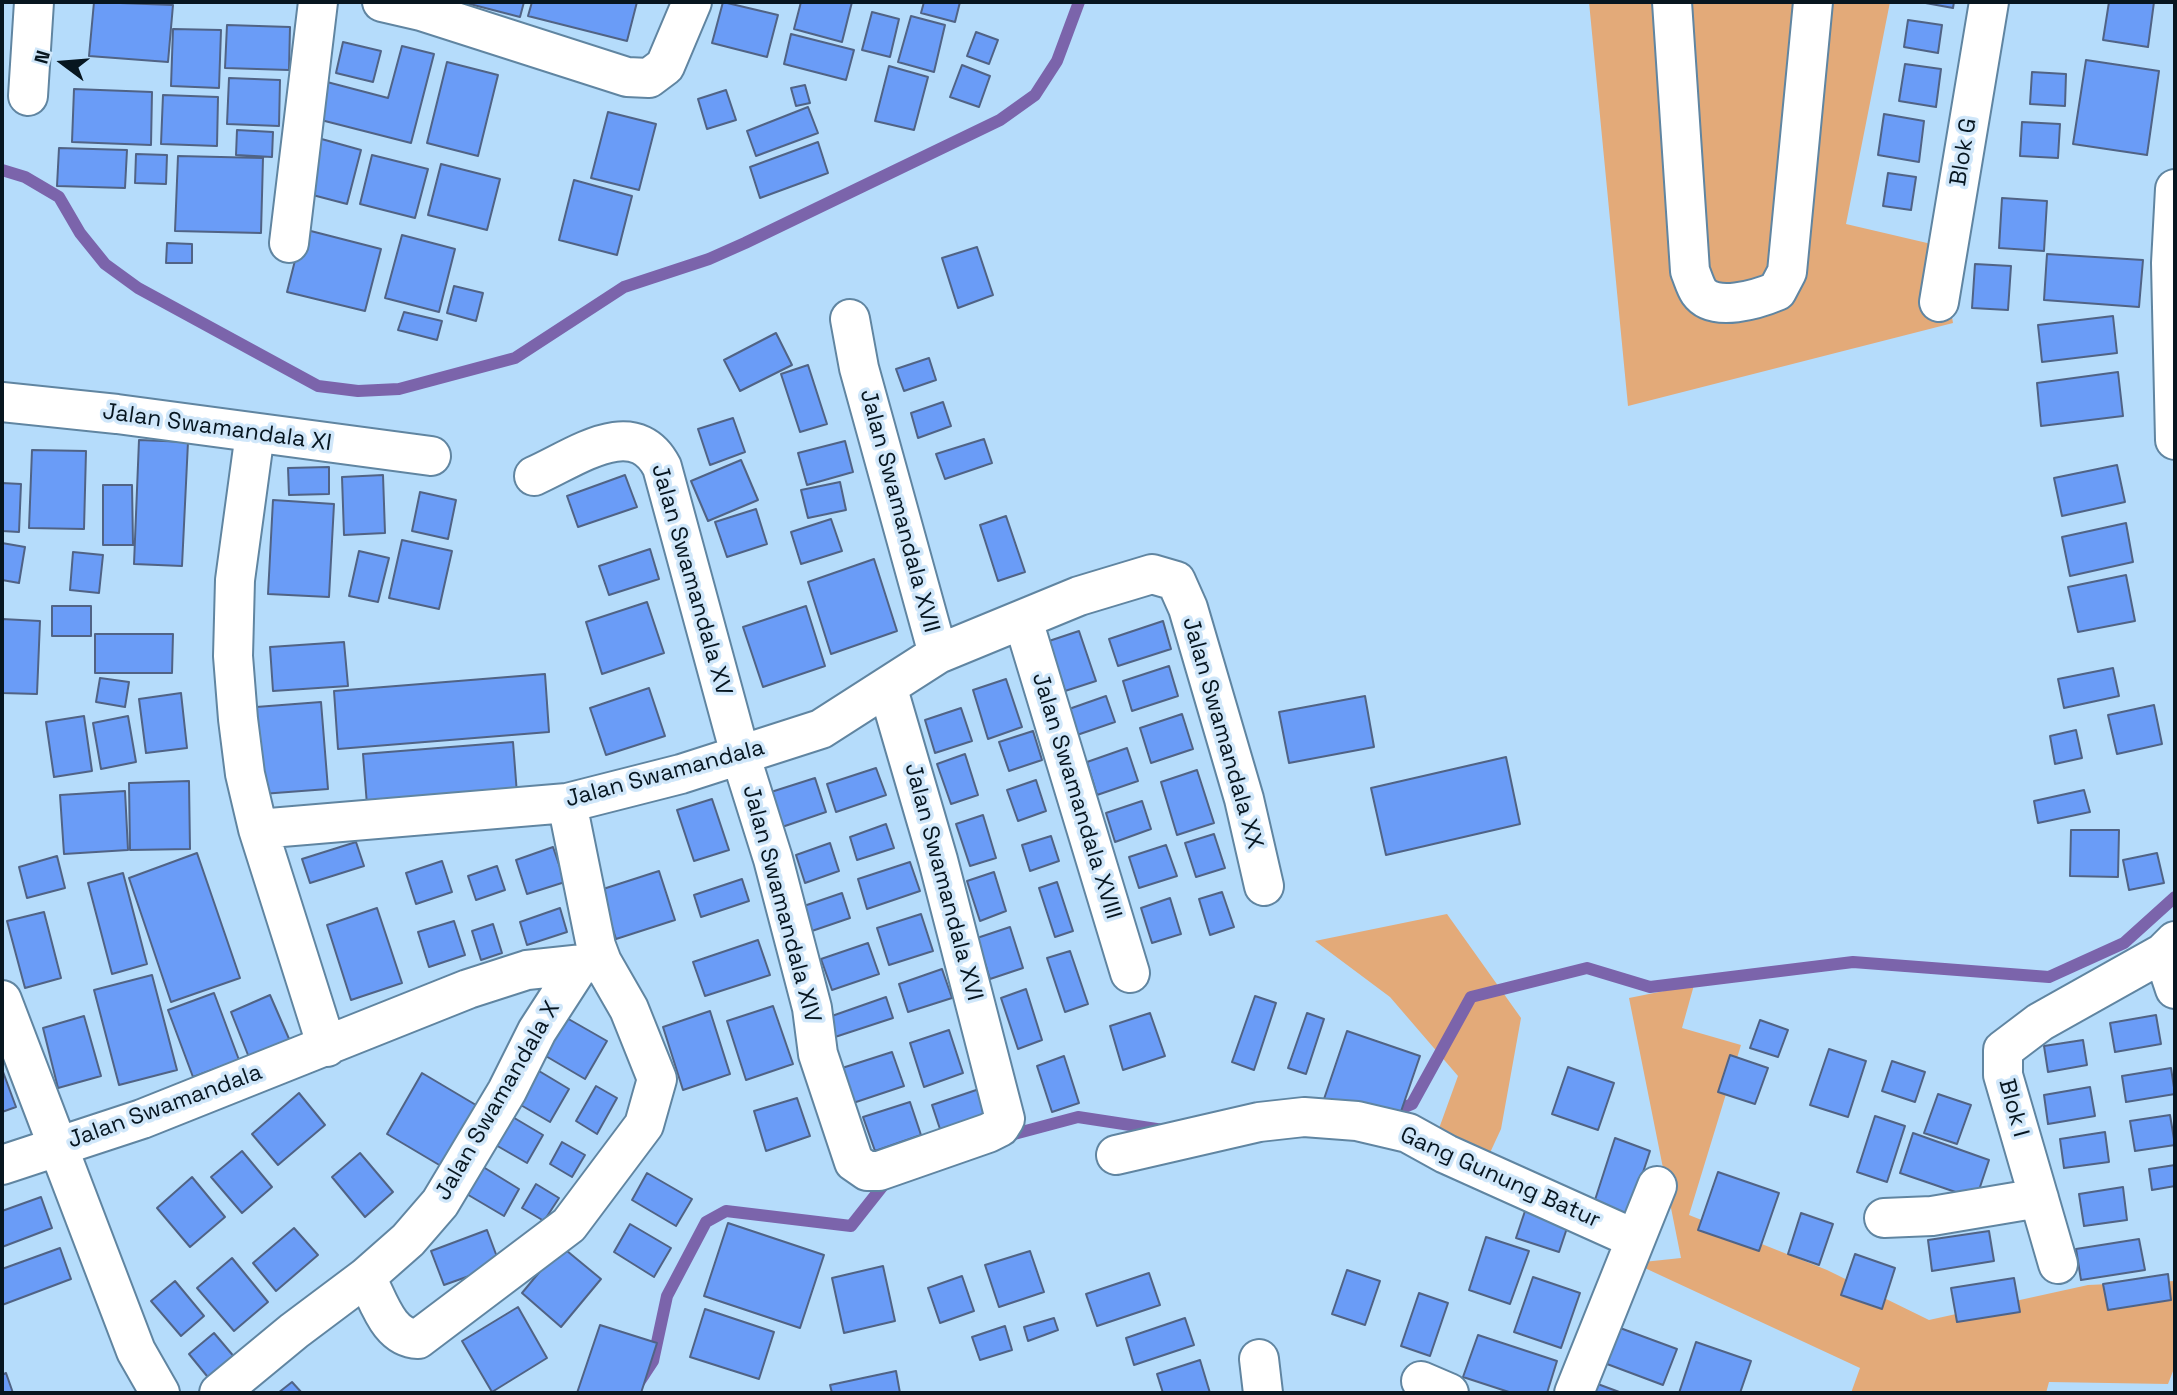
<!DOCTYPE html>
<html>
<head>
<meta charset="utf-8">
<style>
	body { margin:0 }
	#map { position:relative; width:2177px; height:1395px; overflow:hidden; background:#b5dcfb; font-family:"Space Grotesk",sans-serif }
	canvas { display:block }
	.frame { position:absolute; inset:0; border:4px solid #071620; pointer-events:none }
	.north { position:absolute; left:28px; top:28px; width:70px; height:70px; -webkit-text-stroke:5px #d0e7fa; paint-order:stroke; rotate:286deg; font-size:19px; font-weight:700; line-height:28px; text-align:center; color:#071620 }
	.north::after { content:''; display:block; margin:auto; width:24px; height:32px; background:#071620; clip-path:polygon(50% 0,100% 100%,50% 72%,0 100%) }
</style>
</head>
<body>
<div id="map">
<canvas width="2177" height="1395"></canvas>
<div class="frame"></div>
<div class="north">N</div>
</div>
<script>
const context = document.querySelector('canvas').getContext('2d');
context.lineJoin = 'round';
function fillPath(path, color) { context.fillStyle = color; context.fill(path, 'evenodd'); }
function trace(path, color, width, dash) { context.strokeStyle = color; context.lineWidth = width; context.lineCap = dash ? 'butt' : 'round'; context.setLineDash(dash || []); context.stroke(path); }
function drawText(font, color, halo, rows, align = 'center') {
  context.font = font + ' "Space Grotesk",sans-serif'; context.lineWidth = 7; context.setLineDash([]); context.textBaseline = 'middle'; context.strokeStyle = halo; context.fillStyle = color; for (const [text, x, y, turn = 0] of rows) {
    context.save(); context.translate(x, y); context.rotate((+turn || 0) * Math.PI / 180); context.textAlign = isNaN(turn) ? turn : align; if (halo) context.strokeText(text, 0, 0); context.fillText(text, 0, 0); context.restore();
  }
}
const green = new Path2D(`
	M1589,2H1890L1846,224L1940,246L1953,323L1628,406Z
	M1447,914L1521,1018L1501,1129L1476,1183L1433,1145L1458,1076L1390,997L1315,941Z
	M1694,985L1682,1028L1741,1045L1689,1215L1827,1270L1929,1320L2088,1285L2175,1281V1366L2168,1384L2049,1382L2046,1393H1851L1860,1368L1634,1263L1681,1258L1629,998Z`);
const stream = new Path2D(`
	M2,170L25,177L59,197L80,233L105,264L138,288L318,386L358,391L399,389L515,358L624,287L709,259L745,243L1000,120L1035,95L1057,61L1079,2
	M1388,1114L1412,1104L1471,997L1587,968L1650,987L1853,962L2049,977L2124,943L2175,897
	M1003,1137L1078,1117L1163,1130
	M632,1393L653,1361L667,1296L706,1222L726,1211L851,1226L889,1178`);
const building = new Path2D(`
	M94,2L173,5L168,62L89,56Z
	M462,2H524L520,17Z
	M532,2H637L627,41L528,16Z
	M723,2L778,15L767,57L712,43Z
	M801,2H852L842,42L794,29Z
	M924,2H960L955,22L921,13Z
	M1920,2H1954L1953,8Z
	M2109,2H2154L2148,47L2103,40Z
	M872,12L899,19L890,57L862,50Z
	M911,16L945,25L934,72L898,62Z
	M1908,20L1942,25L1938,53L1904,47Z
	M227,25L290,27L289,70L225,68Z
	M173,29L221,30L219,88L171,86Z
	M976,32L998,40L989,64L967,56Z
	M791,34L854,50L846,80L784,64Z
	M343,42L381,51L373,82L336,73Z
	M402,46L434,54L411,143L317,119L327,82L388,98Z
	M2086,60L2159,71L2147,155L2073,144Z
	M447,62L498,75L478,156L427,143Z
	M1905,64L1941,69L1936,107L1899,101Z
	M962,65L990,76L979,107L950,97Z
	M889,66L928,77L914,130L875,121Z
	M2032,72L2066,74L2065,106L2030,104Z
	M229,78L280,80L279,126L227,124Z
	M805,85L810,103L796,106L791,88Z
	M74,89L152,92L151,145L72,142Z
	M726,90L736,120L707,129L698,99Z
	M163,95L218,97L217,146L161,144Z
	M808,107L818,133L756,156L747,131Z
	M608,112L656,124L639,190L591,178Z
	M1884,114L1924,121L1919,162L1878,155Z
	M2022,122L2060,124L2058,158L2020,156Z
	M237,130L273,132L272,157L236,155Z
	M318,138L361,150L347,204L305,193Z
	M818,142L828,173L760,198L750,167Z
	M59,148L127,150L125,188L57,186Z
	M136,154L167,155L166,184L135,183Z
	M372,155L428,169L415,218L360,204Z
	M178,156L263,158L261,233L175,231Z
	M441,164L500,179L487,230L428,215Z
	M1888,173L1916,177L1911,210L1883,206Z
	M574,180L632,196L617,255L559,240Z
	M2002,198L2047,201L2044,251L1999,248Z
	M303,229L381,249L365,311L287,292Z
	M402,235L455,249L439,312L385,298Z
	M167,243L192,244V263H166Z
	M977,247L993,295L958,308L942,258Z
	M2047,254L2143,260L2139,307L2044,300Z
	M1975,264L2011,266L2008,310L1972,308Z
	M454,286L483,293L476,321L447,313Z
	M404,312L442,321L437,340L398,330Z
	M2113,316L2117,353L2042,362L2038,325Z
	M776,333L792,365L740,391L724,360Z
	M929,358L936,380L904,391L896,369Z
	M808,365L827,424L800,432L781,374Z
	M2118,372L2123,416L2041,426L2037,383Z
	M943,402L951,426L918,438L911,413Z
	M733,418L745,452L710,465L698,429Z
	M984,439L992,463L945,479L936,454Z
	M139,440L188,442L182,566L134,564Z
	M845,441L853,472L807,485L798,453Z
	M32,450L86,451L84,529L29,528Z
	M741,460L758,500L708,521L691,481Z
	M2117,465L2125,502L2062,516L2054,478Z
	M329,467V494L289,495L288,468Z
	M383,475L385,533L344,535L342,477Z
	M625,475L637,507L578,527L567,496Z
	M840,482L846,510L808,518L801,490Z
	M2,483L21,484L19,532L2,531Z
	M103,485H132L133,545H103Z
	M420,492L456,500L448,539L412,531Z
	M273,500L334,504L329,597L268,594Z
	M756,509L767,544L727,557L715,522Z
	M1006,516L1025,572L998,581L980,525Z
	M831,519L842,551L801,564L791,532Z
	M2126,523L2133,562L2070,576L2062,537Z
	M402,540L452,551L439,609L389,598Z
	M2,543L25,547L19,583L2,580Z
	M650,549L659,579L609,595L599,566Z
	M359,551L389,558L378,602L349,596Z
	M73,552L103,555L99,593L70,590Z
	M874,559L897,631L831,654L808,582Z
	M2126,575L2135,621L2078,632L2068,587Z
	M647,602L664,653L602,674L586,622Z
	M52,606H91V636H52Z
	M806,606L825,666L763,687L743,627Z
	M2,619L40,621L37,694L2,693Z
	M1163,621L1171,649L1118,666L1109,639Z
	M1079,631L1096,681L1065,691L1049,641Z
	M95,634H173L172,673H95Z
	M344,642L348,686L273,691L270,647Z
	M1169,666L1178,696L1132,711L1123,681Z
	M2113,668L2119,696L2064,708L2058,679Z
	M545,674L549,732L338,749L334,691Z
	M100,678L129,682L125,707L96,702Z
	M1006,679L1022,727L988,739L973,690Z
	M649,688L665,736L606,755L590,708Z
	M181,693L187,748L146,753L139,699Z
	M1106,696L1115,722L1077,735L1069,709Z
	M1365,696L1374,747L1289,763L1279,712Z
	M321,702L328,789L262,794L256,707Z
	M2154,705L2162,744L2117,754L2108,715Z
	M961,708L972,741L935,753L925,720Z
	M1182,714L1193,749L1151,763L1140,728Z
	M84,716L92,771L54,777L46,722Z
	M128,716L136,762L101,769L93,723Z
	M2076,730L2082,758L2055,764L2050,736Z
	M1033,731L1042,760L1009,771L999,742Z
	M513,742L517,794L367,805L363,754Z
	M1127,748L1138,781L1097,795L1087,762Z
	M965,754L978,795L951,804L937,764Z
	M1506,757L1520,824L1386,855L1371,788Z
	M876,768L886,795L836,812L827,784Z
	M1197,770L1214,823L1177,835L1161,782Z
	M815,778L826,812L782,827L771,792Z
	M1036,780L1046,811L1018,821L1007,790Z
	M189,781L190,849L130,850L129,783Z
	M2084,790L2090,812L2038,823L2034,801Z
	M125,791L128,850L64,854L60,795Z
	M712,799L729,850L694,861L677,810Z
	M1142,801L1151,829L1115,842L1106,813Z
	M983,815L996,858L970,866L956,824Z
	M886,824L894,848L857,860L850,837Z
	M2071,830H2119L2118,877L2070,876Z
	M1214,834L1225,868L1196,877L1185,843Z
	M1051,836L1059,861L1030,871L1022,845Z
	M356,842L364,866L310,883L302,859Z
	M830,843L839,871L805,883L796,855Z
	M1166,845L1177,876L1139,888L1129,857Z
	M553,847L565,882L527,894L516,860Z
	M197,853L240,978L171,1002L129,878Z
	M2157,853L2164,883L2129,890L2123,860Z
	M57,856L65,888L27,898L19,867Z
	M442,861L452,892L416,904L406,873Z
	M910,862L920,891L867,909L858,879Z
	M497,866L505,890L476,900L468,876Z
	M659,871L675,920L616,939L600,890Z
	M994,872L1006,911L980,921L967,881Z
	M123,873L147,964L112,974L88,883Z
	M742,879L749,901L701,917L694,895Z
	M1057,882L1073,931L1055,937L1039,888Z
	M1222,892L1234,927L1210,935L1199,899Z
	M842,893L850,918L806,933L798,908Z
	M1170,898L1181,934L1152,943L1141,908Z
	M377,908L402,983L351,1000L327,925Z
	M560,908L567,932L527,945L520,922Z
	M44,912L61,978L25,988L7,921Z
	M921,914L933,951L889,965L877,928Z
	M454,921L465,955L429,967L418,932Z
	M493,924L502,953L481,960L472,931Z
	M1010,927L1023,968L990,979L977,938Z
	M758,940L770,975L705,996L693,962Z
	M868,943L879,974L832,990L821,959Z
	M1070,951L1088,1004L1065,1012L1047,958Z
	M942,969L952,998L908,1012L899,984Z
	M152,975L177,1070L119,1085L94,990Z
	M1026,989L1042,1040L1018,1049L1001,998Z
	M214,993L239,1060L193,1077L168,1010Z
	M270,995L293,1048L252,1065L231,1012Z
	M1255,996L1276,1003L1254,1070L1232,1062Z
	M886,997L893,1018L835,1037L829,1017Z
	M773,1006L793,1064L746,1080L727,1021Z
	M710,1011L730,1074L683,1090L663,1027Z
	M1150,1013L1165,1056L1123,1070L1110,1026Z
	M1307,1013L1324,1019L1306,1074L1288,1068Z
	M2156,1015L2161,1044L2115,1052L2110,1023Z
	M84,1016L101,1076L58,1088L43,1028Z
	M565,1017L607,1041L585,1079L544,1055Z
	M1760,1020L1788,1030L1778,1057L1750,1048Z
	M949,1030L963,1073L924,1087L910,1043Z
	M1347,1031L1420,1056L1396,1126L1323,1102Z
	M2083,1040L2087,1065L2048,1072L2044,1046Z
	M1829,1049L1866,1061L1848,1117L1810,1105Z
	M892,1052L904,1086L850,1104L839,1069Z
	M1730,1055L1768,1068L1755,1104L1718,1092Z
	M1064,1056L1079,1103L1052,1112L1037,1066Z
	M1892,1061L1925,1072L1915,1102L1882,1091Z
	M1568,1067L1614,1083L1598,1130L1552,1114Z
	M2171,1068L2175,1094L2126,1102L2122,1076Z
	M2,1069L16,1107L2,1112Z
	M539,1071L569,1089L550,1122L519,1104Z
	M422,1073L481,1108L446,1169L387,1134Z
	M596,1086L617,1098L597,1134L576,1121Z
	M988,1086L999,1123L944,1141L932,1105Z
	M2090,1087L2095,1116L2048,1124L2044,1095Z
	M299,1093L325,1125L278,1165L252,1134Z
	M1938,1094L1971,1105L1957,1144L1924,1133Z
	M797,1098L810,1136L766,1151L754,1111Z
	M910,1102L921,1135L875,1151L863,1117Z
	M2170,1115L2175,1145L2135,1151L2130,1121Z
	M511,1116L543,1135L527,1163L494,1144Z
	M1875,1116L1905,1126L1887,1182L1857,1172Z
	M2105,1132L2109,1162L2064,1168L2060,1139Z
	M1913,1133L1989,1160L1976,1199L1900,1173Z
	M1615,1138L1650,1151L1629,1215L1594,1203Z
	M562,1142L585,1155L572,1177L550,1164Z
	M242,1151L272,1187L242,1213L211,1177Z
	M360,1153L393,1192L365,1217L332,1177Z
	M480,1165L519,1189L504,1216L465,1193Z
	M2175,1165V1186L2152,1190L2149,1169Z
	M1718,1172L1779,1193L1759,1251L1698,1230Z
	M647,1173L692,1199L676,1226L632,1200Z
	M192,1177L225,1217L190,1247L157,1208Z
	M536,1184L559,1198L544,1221L522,1208Z
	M2123,1187L2127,1220L2084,1226L2079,1194Z
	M41,1197L52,1228L2,1247V1211Z
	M1525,1211L1568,1225L1559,1252L1516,1238Z
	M1801,1213L1833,1224L1819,1265L1788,1254Z
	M728,1223L824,1255L800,1328L704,1296Z
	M630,1224L671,1248L654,1277L614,1252Z
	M294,1228L318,1255L276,1291L253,1263Z
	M487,1230L500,1265L444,1285L431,1251Z
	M1989,1231L1994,1261L1932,1271L1928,1240Z
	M1486,1237L1529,1251L1510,1304L1469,1290Z
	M2139,1239L2145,1270L2081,1280L2076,1249Z
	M561,1246L601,1279L561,1327L522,1293Z
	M60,1248L71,1279L2,1305V1269Z
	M1030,1251L1044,1292L999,1307L985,1265Z
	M1855,1254L1895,1268L1882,1309L1841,1295Z
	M232,1258L268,1302L234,1331L197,1288Z
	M883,1266L895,1321L844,1333L832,1278Z
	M1347,1270L1380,1281L1365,1325L1332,1314Z
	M1149,1273L1160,1305L1097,1326L1086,1294Z
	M2168,1274L2171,1300L2108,1310L2103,1284Z
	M962,1276L974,1311L940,1323L928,1288Z
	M1533,1277L1580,1293L1561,1348L1514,1332Z
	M2014,1278L2020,1312L1957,1322L1951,1288Z
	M175,1281L204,1316L181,1336L151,1301Z
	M1419,1293L1448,1303L1430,1356L1401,1346Z
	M518,1307L547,1358L492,1392L462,1341Z
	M705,1309L774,1332L759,1379L690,1357Z
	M1054,1318L1058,1330L1028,1341L1024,1327Z
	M1185,1318L1194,1345L1134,1365L1126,1338Z
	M600,1325L657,1343L641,1393H577Z
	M1612,1325L1677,1349L1663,1385L1599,1361Z
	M1005,1326L1012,1350L980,1360L972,1337Z
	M214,1333L236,1359L211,1381L189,1354Z
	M1478,1335L1557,1361L1547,1393H1512L1463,1377Z
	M1696,1342L1751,1361L1740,1393H1679Z
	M1200,1360L1210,1393H1163L1157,1374Z
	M896,1371L900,1393H832L830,1385Z
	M6,1373L13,1393H2V1375Z
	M292,1382L302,1393H278Z
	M1595,1383L1622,1393H1591Z`);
const street = new Path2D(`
	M382,2L421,11L627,77L649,78L665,66L692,2
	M1672,2L1690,271C1693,278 1695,286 1699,292C1714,313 1758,299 1777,291L1787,272L1813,2
	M28,96L34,2
	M2175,189L2171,263L2175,440
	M289,243L318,2
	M1939,302L1989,2
	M850,319L859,368L938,654
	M2,402L117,414L431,456
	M255,433L235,580L233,656L238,719L245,774L258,829L327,1047
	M534,476C575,458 634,413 662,467L740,754L773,859L812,1008L818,1054L854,1162L867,1171H879L988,1133L1000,1127L1005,1119L938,860L888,689
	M1023,620L1130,973
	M258,829L567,803L681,774L821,729L938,654L1079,596L1152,574L1176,581L1188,608L1244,799L1264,886
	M2163,953L2175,989
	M2,1000L136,1351L160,1393
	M1116,1155L1259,1122L1304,1117L1357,1121L1408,1133L1446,1154L1635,1239
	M2,1165L142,1119L468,989L527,970L602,962
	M1884,1218L1932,1216L2039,1198
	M2058,1264L2003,1075V1050L2040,1022L2163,953L2175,941
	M366,1277C379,1301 388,1338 418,1339L569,1225L644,1125L657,1079L629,1009L602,962L596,946L567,803
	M1259,1359L1263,1393
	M1421,1381L1449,1393
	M219,1393L294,1331L366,1277L408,1240L440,1203L507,1091L537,1031L579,966
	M1574,1393L1657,1186`);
const streetNames = [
	["Blok G",1964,152,-81],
	["Jalan Swamandala XI",217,428,8],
	["Jalan Swamandala XVII",899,511,75],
	["Jalan Swamandala XV",691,580,74],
	["Jalan Swamandala XX",1222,733,74],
	["Jalan Swamandala",665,774,-15],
	["Jalan Swamandala XVIII",1076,796,73],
	["Jalan Swamandala XVI",943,882,75],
	["Jalan Swamandala XIV",781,904,75],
	["Jalan Swamandala X",498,1101,-60],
	["Jalan Swamandala",165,1107,-20],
	["Blok I",2013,1108,75],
	["Gang Gunung Batur",1500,1178,24]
];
fillPath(green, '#e3aa79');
trace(stream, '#7b64ab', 12);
fillPath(building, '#6a9cf7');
trace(building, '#506385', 2);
trace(street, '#6085a1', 42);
trace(street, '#fff', 38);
drawText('23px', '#071620', '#d0e7fa', streetNames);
</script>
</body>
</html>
